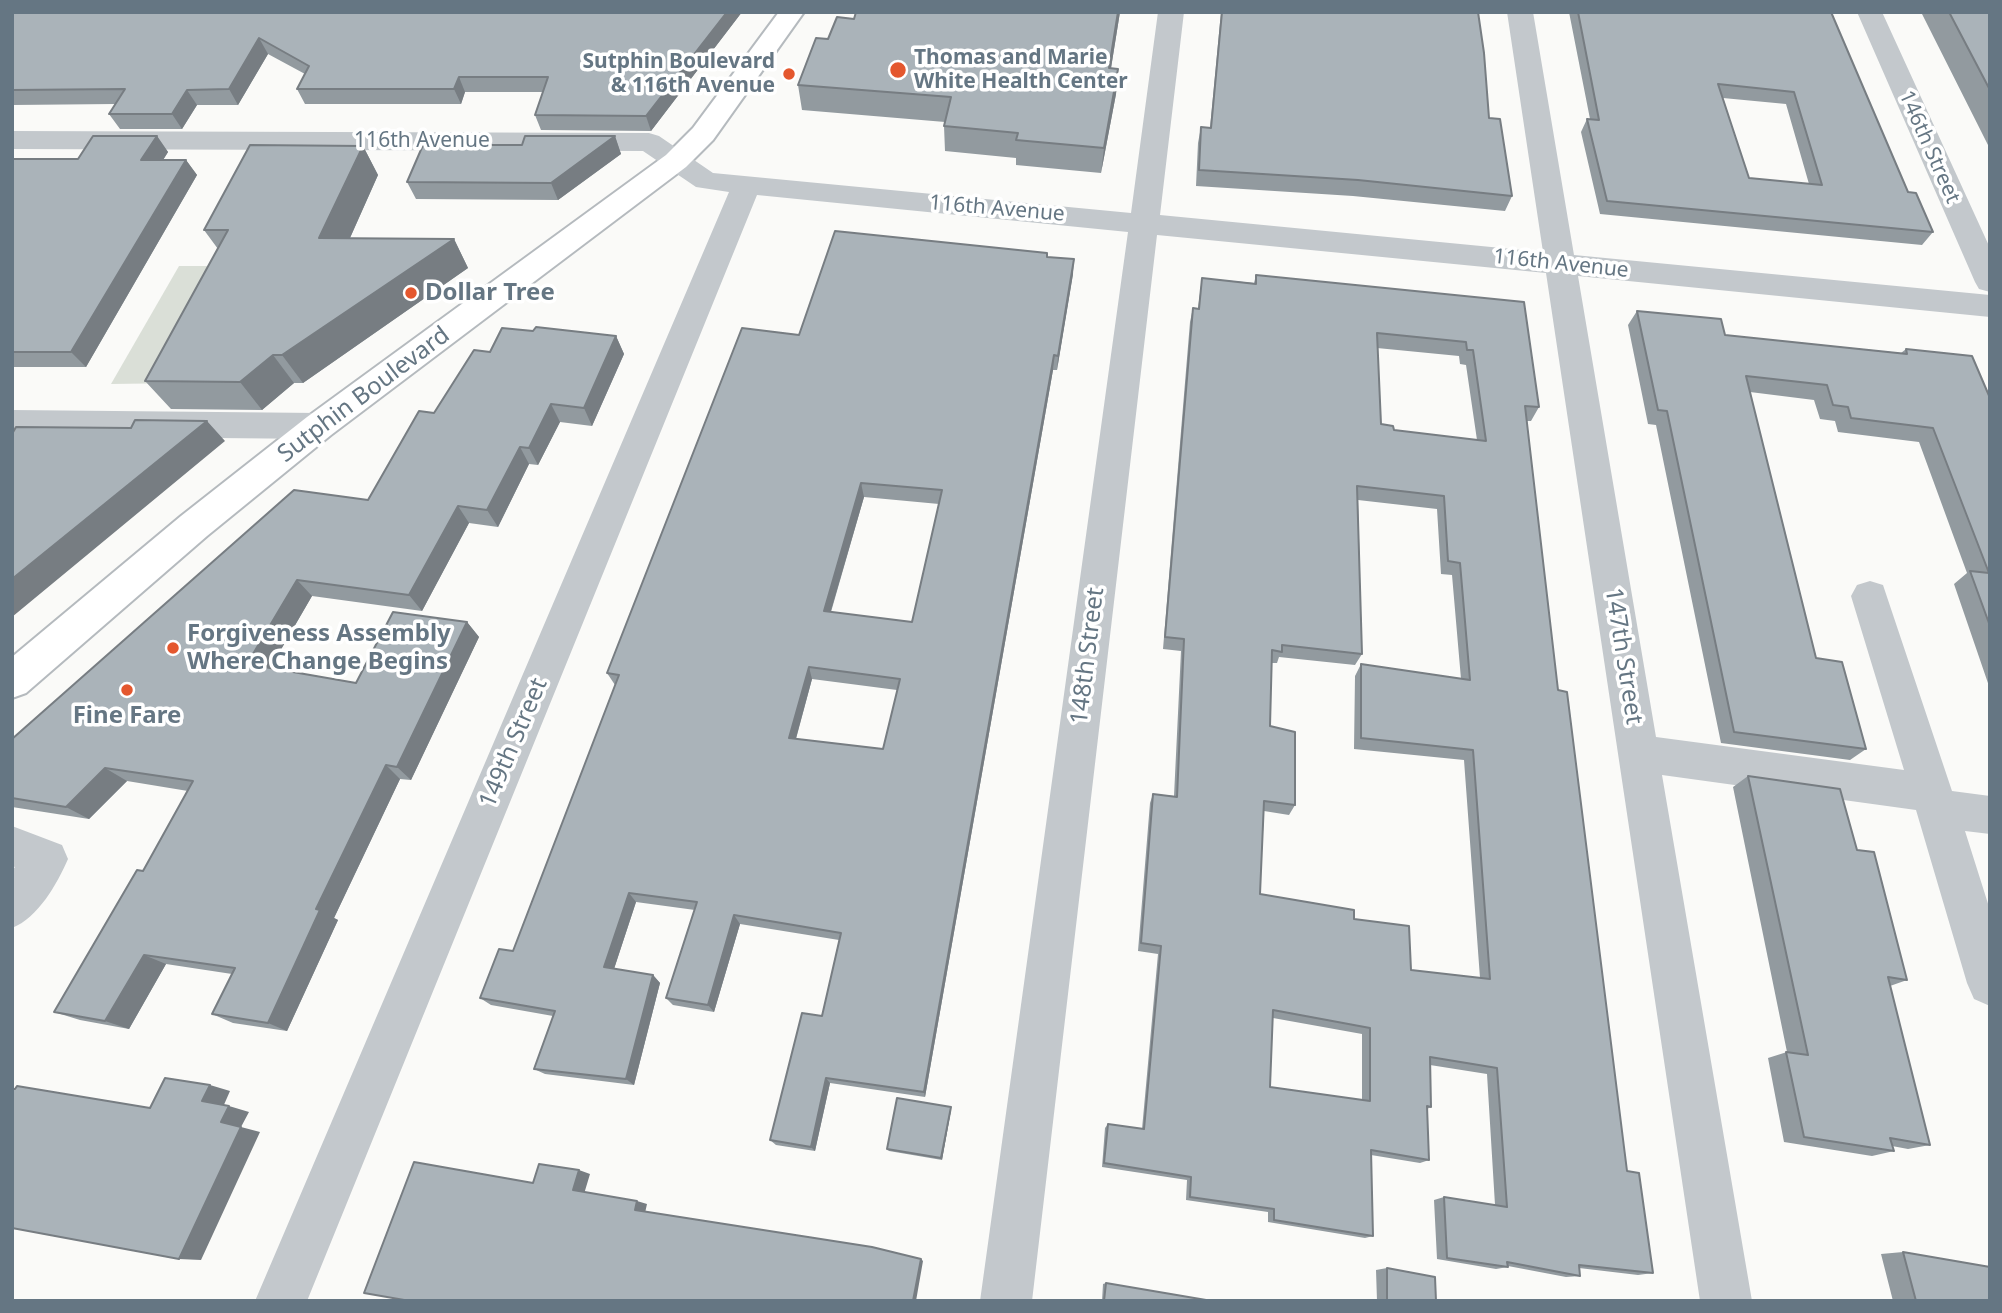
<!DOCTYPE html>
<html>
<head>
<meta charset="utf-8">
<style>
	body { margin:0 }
	#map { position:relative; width:2002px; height:1313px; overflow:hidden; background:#fafaf8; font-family:"Noto Sans",sans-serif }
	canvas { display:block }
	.frame { position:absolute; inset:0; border:14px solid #657683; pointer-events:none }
</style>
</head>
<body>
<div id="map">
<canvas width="2002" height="1313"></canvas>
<div class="frame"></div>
</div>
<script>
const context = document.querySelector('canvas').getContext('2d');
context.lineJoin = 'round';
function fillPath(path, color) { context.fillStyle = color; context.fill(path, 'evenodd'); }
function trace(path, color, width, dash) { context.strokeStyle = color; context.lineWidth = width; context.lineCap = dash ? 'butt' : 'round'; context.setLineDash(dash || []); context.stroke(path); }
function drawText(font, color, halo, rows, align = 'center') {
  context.font = font + ' "Noto Sans",sans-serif'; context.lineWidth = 7; context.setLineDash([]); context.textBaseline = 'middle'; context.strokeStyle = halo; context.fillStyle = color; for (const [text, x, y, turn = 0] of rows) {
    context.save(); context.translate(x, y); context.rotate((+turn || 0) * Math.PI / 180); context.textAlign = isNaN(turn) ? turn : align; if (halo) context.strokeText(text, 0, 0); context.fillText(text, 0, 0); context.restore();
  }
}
const green = new Path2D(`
	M179,266H245L184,383L111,384Z`);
const minor = new Path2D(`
	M1158,12H1184L1160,215L1543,252L1507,12H1533L1574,255L1990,295V317L1578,276L1656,737L1904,770L1851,596L1857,585L1870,581L1883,585L1952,791L1990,796V834L1965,831L1990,910V1006L1974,999L1967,983L1916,810L1662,775L1752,1301H1700L1546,273L1157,235L1032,1301H980L1128,232L757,195L307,1301H255L729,192L696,187L643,151L12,149V131L649,133L659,136L713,173L1131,213Z
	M1857,12H1882L1990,248V292L1979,289L1975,282Z
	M12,410L319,413L331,417L336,426L331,435L319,439L12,436Z
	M12,826L62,845L68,859C57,884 38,918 12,928V871L15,867L12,866Z`);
const major = new Path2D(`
	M779,12H804L713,140L686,167L331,435L207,536L26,693L12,698V657L181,516L307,417L666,155L693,128Z`);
const wall = new Path2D(`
	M12,12H742L651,131L541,130L535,115L543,92H465L461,104H305L297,89L305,74L268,54L238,105H197L182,129H120L109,114L115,104L12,105Z
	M1120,12L1111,68L1118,69L1116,94L1101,173L1016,165V158L945,151L944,126L945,122L802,110L798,85L854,19Z
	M1221,12H1478L1489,118L1512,196L1505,211L1353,196L1196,186L1198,143L1201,127L1210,128Z
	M1569,12H1831L1908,192L1933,232L1922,245L1600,214L1581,132L1587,119H1590ZM1723,98L1786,104L1809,184L1749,178Z
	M1921,12H1990V149Z
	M157,136L168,152L163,160H186L197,175L86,367H12V159H78Z
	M615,136L621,154L558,200L416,199L407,182L522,145Z
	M363,146L378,175L350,238L454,239L468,268L303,383H294L262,410L171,409L145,381L218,249L204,230Z
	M1047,257L1073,274L1057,370H1053L925,1097L830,1083L815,1151L776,1145L770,1140L822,1016L839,940L740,924L714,1012L673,1005L666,998L695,910L636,902L614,969L653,975L660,983L634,1085L545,1074L534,1069L553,1016L491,1005L480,998L513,951L615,685L607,673L799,335ZM864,497L939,504L912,622L831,612ZM812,679L897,690L883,749L796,739Z
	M1256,275L1524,302L1539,407L1531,421H1527L1558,690L1627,1171L1653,1273L1638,1275L1579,1268L1580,1276L1566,1277L1508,1266V1267L1496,1269L1437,1259L1434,1200L1444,1197L1495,1205L1487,1074L1430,1065L1431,1107L1427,1109L1429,1160L1420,1163L1371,1155L1373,1236L1365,1238L1268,1222V1212L1186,1200L1187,1180L1102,1167L1105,1128L1108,1124L1142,1129L1158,954L1138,951L1150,803L1153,794L1174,796L1181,651L1163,649L1190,322L1193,308H1198L1202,278L1254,283ZM1377,348L1459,356L1460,364L1466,365L1477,440L1394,430L1381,424ZM1358,500L1437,509L1441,574L1452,575L1461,679L1361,664L1355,676L1354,749L1464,760L1480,978L1411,970L1354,919L1260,894L1264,811L1289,815L1295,805L1270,726L1271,663H1277L1279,657L1355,665L1362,654ZM1273,1018L1362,1034V1100L1270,1087Z
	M1637,311L1725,335L1901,353L1906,349L1990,398V689L1954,584L1967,573L1919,442L1838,432L1835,421L1820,419L1814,400L1750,392L1816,658L1866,749L1850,760L1721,743L1656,425L1648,424L1628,325Z
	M616,336L624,354L592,426L560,422L538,465L529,464L498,527L469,523L422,611L312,596L270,668L356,683L467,622L479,637L411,780L400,779L334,918L338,920L287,1031L233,1023L212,1014L232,974L166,964L129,1029L80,1020L54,1012L143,871L188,791L127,781L89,819L12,807V739L368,500L434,413L490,352Z
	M1748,776L1857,850L1907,980L1890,986L1930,1145L1908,1149L1892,1146L1894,1151L1872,1156L1784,1142L1768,1058L1787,1052L1733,787Z
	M951,1110L942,1160L889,1151L887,1149Z
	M1903,1252L1990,1301H1893L1881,1254Z
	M1387,1268L1436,1301H1377L1376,1270Z
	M1106,1283L1212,1301H1102L1103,1284Z`);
const shadedWall = new Path2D(`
	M727,12H742L651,131L646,116Z
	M1118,12H1120L1107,93L1109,68Z
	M259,38L268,54L238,105L229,89Z
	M1118,69L1116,94L1101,173L1104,148Z
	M459,77L465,92L461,104L454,89Z
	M187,90L197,105L182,129L172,114Z
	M157,136L168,152L153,176L141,160Z
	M615,136L621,154L558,200L551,183Z
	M363,146L378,175L337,267L319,238Z
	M186,160L197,175L86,367L71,352Z
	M454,239L468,268L303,383L282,355Z
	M1074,259L1073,274L1057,370L1058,356Z
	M616,336L624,354L592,426L584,408Z
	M273,355L294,383L262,410L240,382Z
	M1054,355L1053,370L925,1097L924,1092Z
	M551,404L560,422L538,465L529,448Z
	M207,421L225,441L12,617V579Z
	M520,447L529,464L498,527L487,510Z
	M861,483L864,497L827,624L824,611Z
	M458,506L469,523L422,611L409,595Z
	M297,580L312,596L264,679L247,664Z
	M467,622L479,637L411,780L397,767Z
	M809,667L812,679L793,749L789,738Z
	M386,765L400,779L334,918L338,920L287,1031L268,1023L316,909Z
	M105,768L127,781L89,819L66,807Z
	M629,893L636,902L612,975L604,967Z
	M734,915L740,924L714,1012L708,1005Z
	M144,955L166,964L129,1029L105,1021Z
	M653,975L660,983L634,1085L626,1079Z
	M826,1078L830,1083L815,1151L811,1147Z
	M210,1085L230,1091L223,1107L202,1101Z
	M229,1106L249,1112L241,1127L260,1132L201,1260L179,1259L221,1122Z
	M951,1107V1110L942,1160L941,1158Z
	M579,1170L590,1174L584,1194L573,1190Z
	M637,1201L647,1204L645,1213L635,1210Z
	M921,1259L923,1261L916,1301H913Z`);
const building = new Path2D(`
	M12,12H727L646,116L535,115L548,77H459L454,89H297L309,66L259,38L229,89L187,90L172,114H109L125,89L12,90Z
	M856,12H1118L1109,68L1118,69L1104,148L1016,140L1018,133L944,126L951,97L798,85L816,38L828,39L837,17L854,19Z
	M1222,12H1478L1484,53L1489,118L1500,119L1512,196L1358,180L1199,170L1201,127L1211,128Z
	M1578,12H1831L1908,192L1916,193L1933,232L1607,201L1587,119L1599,120ZM1718,84L1794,92L1822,185L1749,178Z
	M1949,12H1990V90Z
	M93,136H157L141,160H186L71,352H12V159H78Z
	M525,136H615L551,183L407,182L423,145H522Z
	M250,145L363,146L319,238L454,239L282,355H273L240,382L145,381L228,230H204Z
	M835,231L1047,253V257L1074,259L1058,356L1054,355L924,1092L826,1078L811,1147L770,1140L802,1013L822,1016L841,933L734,915L708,1005L666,998L697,902L629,893L604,967L653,975L626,1079L534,1069L555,1011L480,998L499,949L513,951L619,675L607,673L742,328L799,335ZM861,483L942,490L912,622L824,611ZM809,667L900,679L883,749L789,738Z
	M1256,275L1524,302L1539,407L1525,406L1558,690L1567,692L1627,1171L1639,1173L1653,1273L1579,1265L1580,1276L1507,1262L1508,1267L1447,1258L1444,1197L1507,1207L1497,1068L1430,1057L1431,1107L1427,1106L1429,1160L1371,1150L1373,1236L1274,1220V1209L1190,1197L1191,1177L1104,1163L1108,1124L1144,1129L1161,946L1141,943L1153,794L1177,797L1184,639L1165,637L1193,308L1199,309L1202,278L1256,284ZM1377,333L1466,342L1467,350H1473L1486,441L1394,430L1393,426L1381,424ZM1357,486L1444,496L1448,561L1460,563L1470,680L1361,664V738L1473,750L1490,979L1411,970L1409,926L1354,919V910L1260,894L1264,801L1295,805V732L1270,726L1272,650L1282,652V645L1362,654ZM1273,1010L1370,1028V1101L1270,1087Z
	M1637,311L1721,319L1725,335L1907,354L1906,349L1972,356L1990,398V626L1970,571L1989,573L1933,428L1851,418L1848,407L1833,405L1827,385L1746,376L1816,658L1842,662L1866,749L1734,732L1667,411L1658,410Z
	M536,327L616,336L584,408L551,404L529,448L520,447L487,510L458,506L409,595L297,580L247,664L356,683L393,612L467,622L397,767L386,765L316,909L320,910L268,1023L212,1014L235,968L144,955L105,1021L54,1012L137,870L143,871L193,781L105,768L66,807L12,798V739L294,490L368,500L419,411L434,413L474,350L490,352L502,328L533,331Z
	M135,420L207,421L12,579V434L16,427L131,428Z
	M1748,776L1840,789L1857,850L1874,852L1907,980L1888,977L1930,1145L1890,1138L1894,1151L1804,1137L1786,1052L1808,1055Z
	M165,1078L210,1085L202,1101L229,1106L221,1122L241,1127L179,1259L12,1228V1089H15L17,1086L150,1108Z
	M897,1098L951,1107L941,1158L887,1149Z
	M414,1162L533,1183L539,1164L579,1170L573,1190L637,1201L635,1210L872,1247L921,1259L913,1301H410L364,1293Z
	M1903,1252L1990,1267V1301H1916Z
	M1387,1268L1435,1277L1436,1301H1387Z
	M1106,1283L1212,1301H1104Z`);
const markers = [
	[898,70,9,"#e4572e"],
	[789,74,7,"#e4572e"],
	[411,293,7,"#e4572e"],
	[173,648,7,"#e4572e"],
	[127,690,7,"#e4572e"]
];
const farPoinames = [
	["Thomas and Marie",914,58],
	["White Health Center",914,82],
	["Sutphin Boulevard",775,62,"right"],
	["& 116th Avenue",775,86,"right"]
];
const farStreetnames = [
	["116th Avenue",422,141],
	["146th Street",1929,147,66],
	["116th Avenue",997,209,5],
	["116th Avenue",1561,264,6]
];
const poiNames = [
	["Dollar Tree",425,293],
	["Forgiveness Assembly",187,634],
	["Where Change Begins",187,662],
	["Fine Fare",127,716,"center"]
];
const streetNames = [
	["Sutphin Boulevard",364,395,-37],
	["148th Street",1088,656,-83],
	["147th Street",1623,656,81],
	["149th Street",514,743,-67]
];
fillPath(green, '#dadfd7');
trace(major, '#b5babe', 4);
fillPath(minor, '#c3c8cc');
fillPath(major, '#fff');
fillPath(wall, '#929a9f');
fillPath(shadedWall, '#777d82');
fillPath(building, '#aab3b9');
trace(building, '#777d82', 2);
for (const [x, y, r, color] of markers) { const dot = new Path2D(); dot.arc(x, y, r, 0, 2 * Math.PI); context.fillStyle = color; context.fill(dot); trace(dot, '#fff', 2.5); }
drawText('bold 21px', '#657683', '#fff', farPoinames, 'left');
drawText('21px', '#657683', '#fff', farStreetnames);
drawText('bold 24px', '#657683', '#fff', poiNames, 'left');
drawText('24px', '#657683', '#fff', streetNames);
</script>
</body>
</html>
